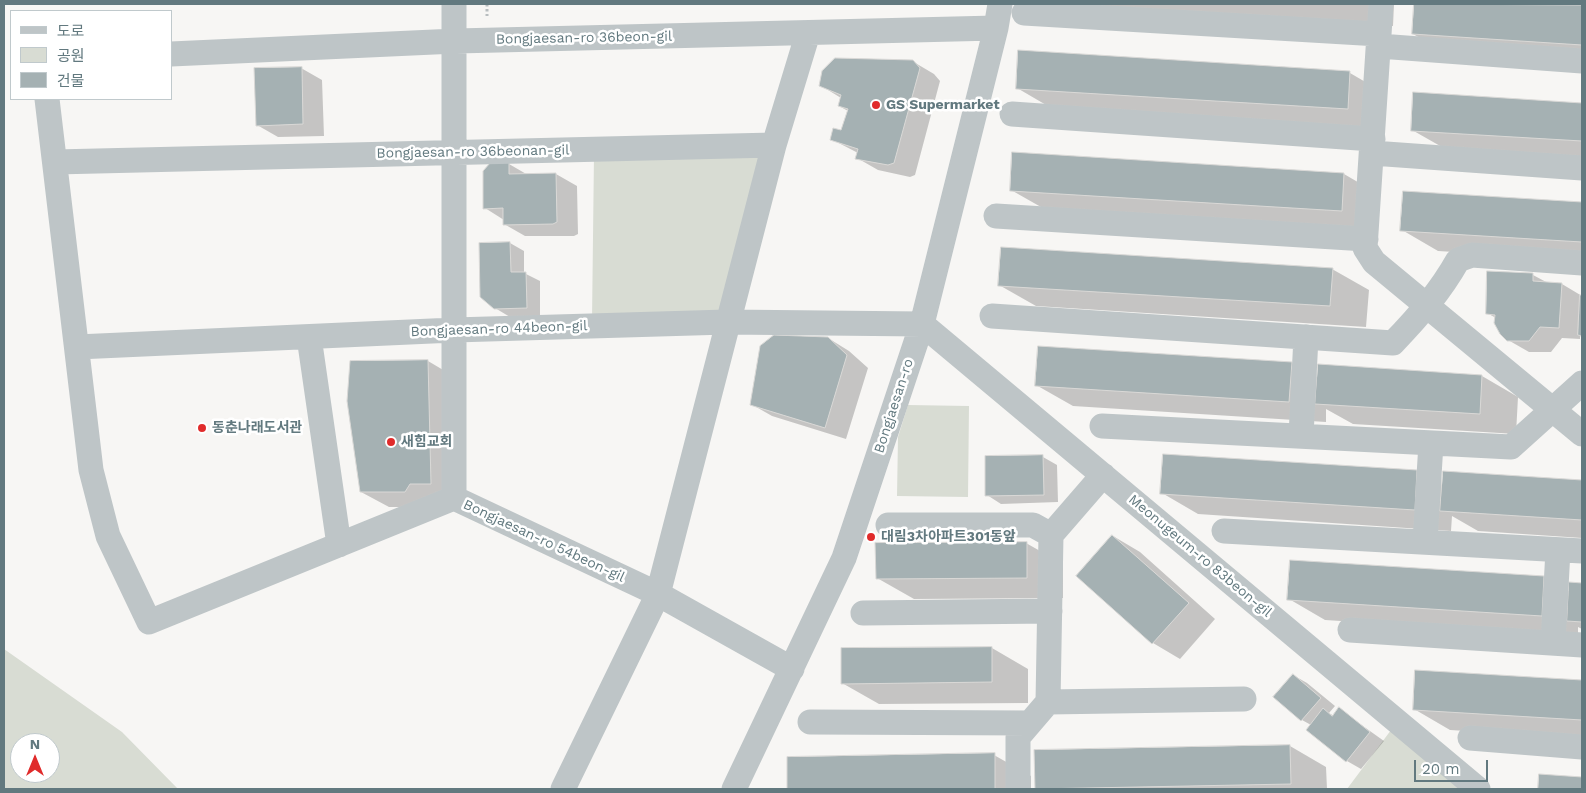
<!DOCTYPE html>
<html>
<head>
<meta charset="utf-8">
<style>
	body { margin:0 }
	#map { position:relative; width:1586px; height:793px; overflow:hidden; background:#f7f6f4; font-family:"Work Sans","Noto Sans KR",sans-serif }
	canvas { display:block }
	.frame { position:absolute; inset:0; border:5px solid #62797f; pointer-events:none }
	.legend { position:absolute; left:10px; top:10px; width:162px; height:90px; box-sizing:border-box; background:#fff; border:1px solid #c0c9cc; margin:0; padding:6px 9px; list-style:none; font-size:15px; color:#62797f }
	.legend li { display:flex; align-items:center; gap:10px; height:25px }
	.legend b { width:25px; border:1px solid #c0c9cc }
	.north { position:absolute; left:10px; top:733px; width:50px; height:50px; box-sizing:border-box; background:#fff; border:1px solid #c0c9cc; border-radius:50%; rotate:0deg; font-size:14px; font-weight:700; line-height:20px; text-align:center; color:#62797f }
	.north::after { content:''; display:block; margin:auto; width:18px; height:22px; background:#e02b2b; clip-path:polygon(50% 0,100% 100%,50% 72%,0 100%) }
	.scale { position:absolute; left:1414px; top:760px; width:74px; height:22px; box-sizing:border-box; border:2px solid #62797f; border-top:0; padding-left:6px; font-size:15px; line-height:18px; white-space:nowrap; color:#62797f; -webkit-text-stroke:4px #fff; paint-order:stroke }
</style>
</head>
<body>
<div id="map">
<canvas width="1586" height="793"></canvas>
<div class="frame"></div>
<ul class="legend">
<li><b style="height:6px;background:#bec5c7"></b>도로</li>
<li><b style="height:14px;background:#d8dcd3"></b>공원</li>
<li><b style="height:14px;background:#a5b1b3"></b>건물</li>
</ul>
<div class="north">N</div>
<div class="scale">20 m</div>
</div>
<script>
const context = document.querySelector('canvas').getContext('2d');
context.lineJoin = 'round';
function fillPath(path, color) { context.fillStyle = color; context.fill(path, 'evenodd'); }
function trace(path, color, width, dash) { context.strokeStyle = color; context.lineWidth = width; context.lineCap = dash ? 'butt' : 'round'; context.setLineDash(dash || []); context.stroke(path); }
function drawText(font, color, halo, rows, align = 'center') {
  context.font = font + ' "Work Sans","Noto Sans KR",sans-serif'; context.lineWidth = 5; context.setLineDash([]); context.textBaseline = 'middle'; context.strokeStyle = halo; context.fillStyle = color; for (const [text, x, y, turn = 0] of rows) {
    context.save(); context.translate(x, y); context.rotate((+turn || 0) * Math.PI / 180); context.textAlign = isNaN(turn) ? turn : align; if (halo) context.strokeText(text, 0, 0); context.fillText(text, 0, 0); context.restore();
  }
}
const green = new Path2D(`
	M764,153L725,316L592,320L594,154Z
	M908,405L969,406L968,497L897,496L898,437Z
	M4,649L122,732L178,789H4ZM20,743H50V773H20Z
	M1397,722L1478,789H1347Z`);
const shadow = new Path2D(`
	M1060,4H1394L1393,26Z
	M1415,4H1546L1582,6V63L1450,55L1413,34Z
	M912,61L934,74L940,81L915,175L910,177L878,170L857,158L858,153L831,139L842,132L848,111L839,106L841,98L820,85Z
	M301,68L322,80L324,136L278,137L257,125Z
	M1350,73L1386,94L1384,130L1053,109L1017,88Z
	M1414,94L1582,104V159L1449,151L1412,130Z
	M509,164L528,175L556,174L577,186L578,234L574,236H525L504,224V220L485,208Z
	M1344,174L1380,195L1378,232L1048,211L1011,190Z
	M1404,192L1582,203V260L1438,251L1402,230Z
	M510,243L524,251V273L540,281V316L510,317L495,308Z
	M1332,269L1369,290L1366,327L1036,306L999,285Z
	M1488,272L1533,275L1548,283L1562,284L1582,296V337L1580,336V339L1562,338L1551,352H1529L1508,340L1496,318L1487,313Z
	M828,338L849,351L868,368L846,439L772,416L751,404Z
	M428,361L455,377L458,499L432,507H389L361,492Z
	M1292,363L1318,378L1482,376L1518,397L1516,434L1353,424L1326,409V422L1073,406L1036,385Z
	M1043,457L1057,465L1058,502L1001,504L987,495Z
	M1417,471L1443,486L1444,472L1582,481V538L1478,531L1452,516L1451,531L1198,514L1162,493Z
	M1113,536L1140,552L1215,619L1180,659L1153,643L1077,576Z
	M1026,543L1063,564V598L914,599L877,578Z
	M1544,577L1570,592V583L1582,584V629L1578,627V636L1325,620L1289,599Z
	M992,648L1028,669V703L879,704L842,683Z
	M1416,671L1582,682V738L1450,730L1414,709Z
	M1293,675L1307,683L1335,706L1329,713L1334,716L1339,709L1384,741L1361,769L1347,761L1311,725L1302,720Z
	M1290,746L1326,767L1327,789H1036V751Z
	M994,755L1031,776V789H788V758Z
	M1540,775L1582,778V789H1539Z`);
const building = new Path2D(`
	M1414,4L1582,5V45L1412,34Z
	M1018,50L1350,71L1348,109L1016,89Z
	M835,58L913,60L920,68L894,163L888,165L855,159L858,149L830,140L833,128L841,130L848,109L838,106L841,95L819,86L822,71Z
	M302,67L303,124L256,126L254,68Z
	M1413,92L1582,103V141L1411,131Z
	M1012,152L1344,173L1342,211L1010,191Z
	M509,162V174L556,173L557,222L553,224L503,225V208L483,209V171L490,163Z
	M1403,191L1582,202V242L1400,231Z
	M510,242L511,272H526L527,308L494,309L480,297L479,243Z
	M1001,247L1333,268L1330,306L998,286Z
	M1487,271L1533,273V281L1562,283L1559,328L1540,327L1529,341H1507L1500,334L1494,323L1495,315L1486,314Z
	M1580,295H1582V336L1578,335Z
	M774,335L828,337L847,355L825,428L750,405L760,346Z
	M1038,346L1292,362L1289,402L1035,386Z
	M428,360L431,484H410L405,492H360L347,401L350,361Z
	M1318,364L1482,375L1480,414L1315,404Z
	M1163,454L1417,470L1415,510L1160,494Z
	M1043,455L1044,495L985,496V456Z
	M1443,471L1582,480V520L1440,511Z
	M1112,535L1189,603L1152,644L1076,576Z
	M1027,542V578L876,579L875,543Z
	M1290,560L1544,576L1542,616L1287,600Z
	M1569,582L1582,583V622L1567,621Z
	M992,647V682L841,684V648Z
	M1415,670L1582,680V720L1413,710Z
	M1293,674L1321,698L1301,721L1273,697Z
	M1339,707L1370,732L1346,762L1306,730L1323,708L1332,716Z
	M1290,745L1291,784L1035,789L1034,750Z
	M995,753V789H787V757Z
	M1539,774L1582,777V789H1538Z`);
const path = new Path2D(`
	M487,4V16`);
const minor = new Path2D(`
	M1381,4L1365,248L1374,262L1582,434
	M1024,13L1379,34
	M1379,46L1582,61
	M171,54L456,41L996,28
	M47,99L91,470L108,536L149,622L454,498L658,594L792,669
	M1012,114L1373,139
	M1372,153L1582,168
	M55,162L774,145
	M996,216L1366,239
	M992,316L1393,343C1418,317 1440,292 1458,260L1472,255L1582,263
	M309,337L339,545
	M77,347L454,330L727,322L922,324L1478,789
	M1102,426L1511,447L1582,383
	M1301,436L1306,337
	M454,498V4
	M888,525H1033L1051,535L1048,702L1018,737V789
	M1224,531L1582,551
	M1051,535L1103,475
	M1425,542L1431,443
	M863,613L1050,611
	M1350,630L1582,645
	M1553,643L1558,550
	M1048,702L1244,699
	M810,722L1030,723
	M1470,738L1582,747
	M563,789L658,594L774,145L808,33
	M734,789L844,558L922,324L996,28L1000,4`);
const markers = [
	[876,105,5,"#e02b2b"],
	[202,428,5,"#e02b2b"],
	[391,442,5,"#e02b2b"],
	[871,537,5,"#e02b2b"]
];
const streetNames = [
	["Bongjaesan-ro 36beon-gil",584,38,-1],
	["Bongjaesan-ro 36beonan-gil",473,152,-1],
	["Bongjaesan-ro 44beon-gil",499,329,-2],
	["Bongjaesan-ro",894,406,-72],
	["Bongjaesan-ro 54beon-gil",544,541,25],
	["Meonugeum-ro 83beon-gil",1200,556,40]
];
const poiNames = [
	["GS Supermarket",886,105],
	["동춘나래도서관",212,428],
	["새힘교회",401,442],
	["대림3차아파트301동앞",881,537]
];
fillPath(green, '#d8dcd3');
fillPath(shadow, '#0003');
fillPath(building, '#a5b1b3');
trace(building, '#d9d8d6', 1);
trace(path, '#b8bdbf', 3, [2.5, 2.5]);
trace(minor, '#bec5c7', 25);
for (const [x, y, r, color] of markers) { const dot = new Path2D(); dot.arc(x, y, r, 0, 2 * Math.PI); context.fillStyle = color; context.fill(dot); trace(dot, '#fff', 2); }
drawText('14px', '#62797f', '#fff', streetNames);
drawText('bold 14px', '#62797f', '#fff', poiNames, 'left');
</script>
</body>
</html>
